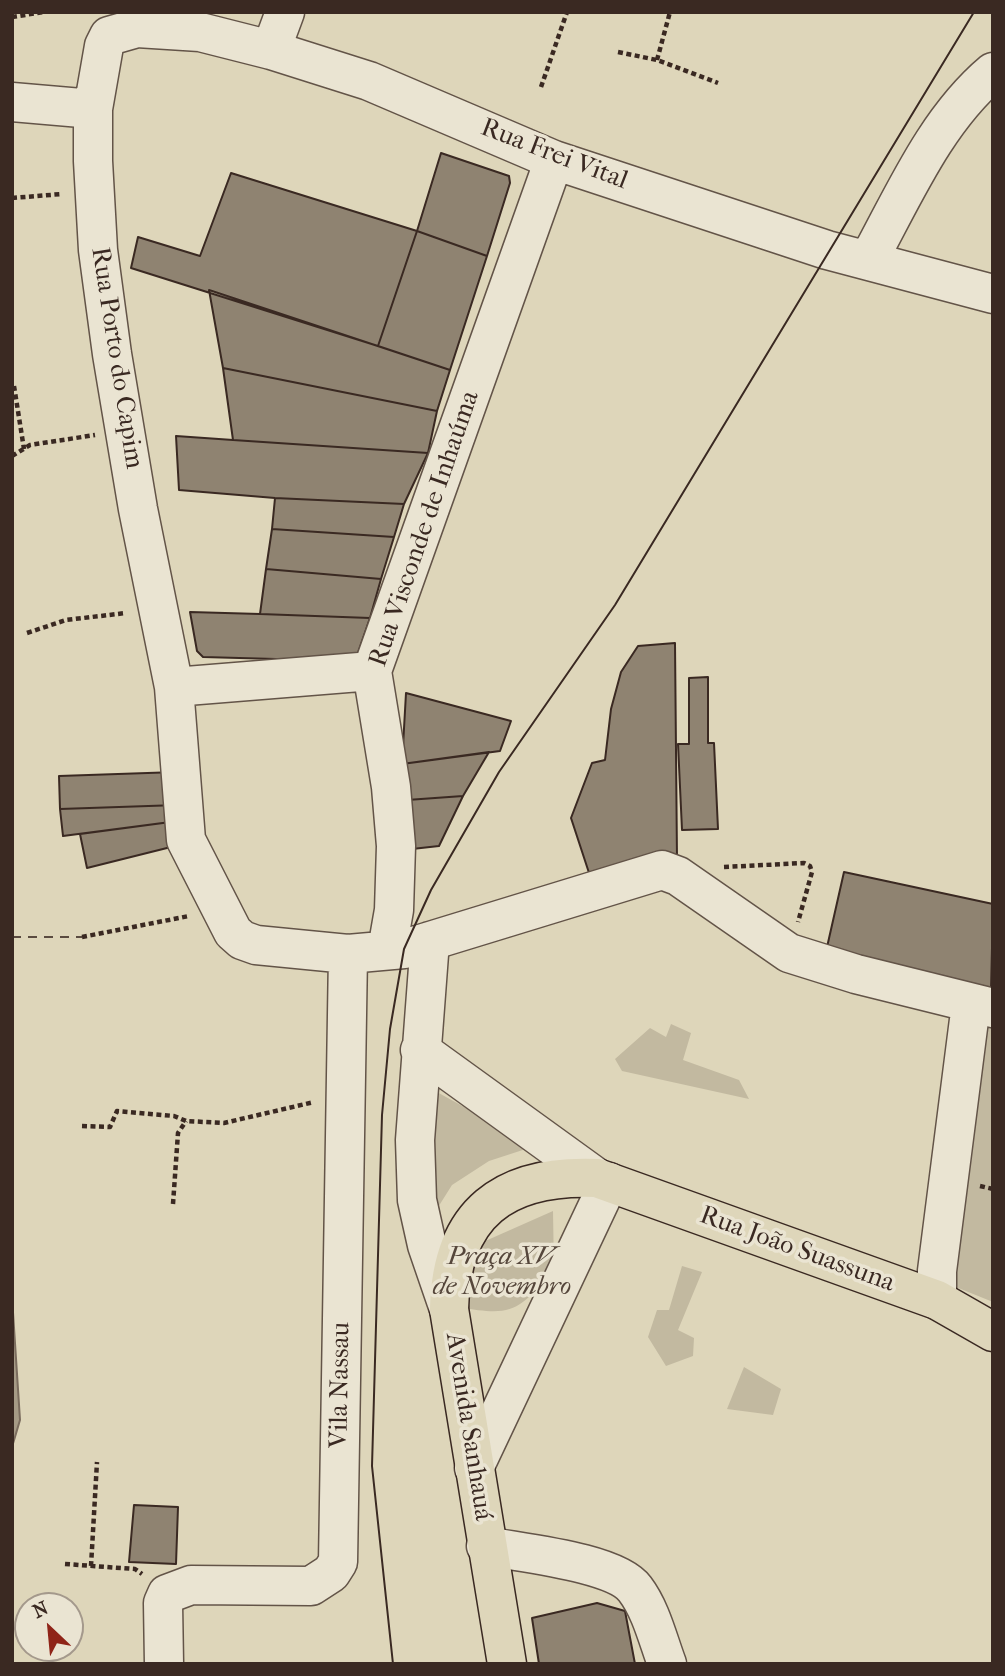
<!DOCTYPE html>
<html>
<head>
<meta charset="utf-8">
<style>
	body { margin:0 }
	#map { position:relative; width:1005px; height:1676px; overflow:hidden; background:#ded6ba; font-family:"IM FELL French Canon",serif }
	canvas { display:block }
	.frame { position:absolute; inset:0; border:14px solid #3a2922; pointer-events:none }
	.north { position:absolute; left:14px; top:1592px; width:70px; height:70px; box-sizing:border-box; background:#eae4d2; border:2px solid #a4998c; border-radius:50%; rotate:334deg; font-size:19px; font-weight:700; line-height:28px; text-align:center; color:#3a2922 }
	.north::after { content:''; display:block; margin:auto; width:24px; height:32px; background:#8f2418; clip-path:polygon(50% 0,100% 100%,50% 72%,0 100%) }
</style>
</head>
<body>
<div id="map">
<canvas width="1005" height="1676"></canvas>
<div class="frame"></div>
<div class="north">N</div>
</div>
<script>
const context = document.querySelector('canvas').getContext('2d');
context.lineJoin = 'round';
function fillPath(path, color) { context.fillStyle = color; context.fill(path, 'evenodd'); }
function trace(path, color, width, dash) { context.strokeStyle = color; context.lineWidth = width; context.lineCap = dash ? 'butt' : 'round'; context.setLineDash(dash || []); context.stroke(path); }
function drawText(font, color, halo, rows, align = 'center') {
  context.font = font + ' "IM FELL French Canon",serif'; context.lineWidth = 7; context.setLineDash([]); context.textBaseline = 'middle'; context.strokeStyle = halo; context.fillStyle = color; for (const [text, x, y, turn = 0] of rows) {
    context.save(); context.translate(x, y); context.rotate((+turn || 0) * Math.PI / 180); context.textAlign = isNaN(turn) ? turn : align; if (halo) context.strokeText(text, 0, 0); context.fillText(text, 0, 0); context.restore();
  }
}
const green = new Path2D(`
	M982,1016L993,1018V1302L951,1285Z
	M671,1024L691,1033L683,1060L739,1080L749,1099L622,1071L615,1059L650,1028L666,1037Z
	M426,1086L535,1146L489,1161L452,1185L430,1220Z
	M553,1211L554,1271C517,1311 514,1317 458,1307L456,1254Z
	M682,1266L702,1272L678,1330L694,1338L693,1356L666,1366L648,1337L657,1310H669Z
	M744,1367L781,1389L773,1415L727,1409Z`);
const water = new Path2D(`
	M12,1297L20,1420L12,1447Z`);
const ferry = new Path2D(`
	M12,937H82`);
const building = new Path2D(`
	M441,153L509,176L510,183L487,256L417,231Z
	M231,173L417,231L378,346L131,268L138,237L200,256Z
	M417,231L487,256L450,370L378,346Z
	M209,290L450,370L437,411L223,368Z
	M223,368L437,411L428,453L233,440Z
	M176,436L233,440L428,453L404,504L275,498L179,490Z
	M275,498L404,504L394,537L272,529Z
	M272,529L394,537L381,579L266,569Z
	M266,569L381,579L370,618L260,614Z
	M190,612L260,614L370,618L357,656L348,661L203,657L197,651Z
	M675,643L677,859L592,882L571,818L592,763L605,760L611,709L621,672L638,646Z
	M708,677V743H714L718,829L682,830L678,744H689V678Z
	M406,693L511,721L500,751L402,764Z
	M489,752L463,796L407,800L402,764Z
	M177,772L178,805L60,809L59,776Z
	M463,796L439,846L412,849L407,800Z
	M178,805V821L63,836L60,809Z
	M178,821L183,844L87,868L80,834Z
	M844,872L993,904L991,992L825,956Z
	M134,1505L178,1507L176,1564L129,1562Z
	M597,1603L625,1611L635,1664H539L532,1618Z`);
const path = new Path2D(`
	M12,17L44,12
	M618,52L657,60L718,83
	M657,60L670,12
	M541,87L567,12
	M12,198L62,194
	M14,386L24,449
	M12,456L30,445L95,435
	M27,633L66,620L126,613
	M724,867L804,863L810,866L812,872L798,922
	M82,937L189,916
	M82,1126L110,1127L117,1111L174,1116L186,1121L224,1123L314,1102
	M980,1186L993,1189
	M173,1204L178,1133L186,1121
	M65,1564L135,1569L142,1574
	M91,1566L97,1462`);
const minor = new Path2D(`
	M271,50L285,12
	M12,102L93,109
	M869,259C904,195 936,120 993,72
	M993,294L827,250L554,160L369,81L271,50L200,32L137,28L109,36L104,46L93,109V161L98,250L112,354L138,509L174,687L186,840L233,932L242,940L256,945L348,954L404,949L662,870L678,876L789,953L856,974L993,1008
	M174,687L372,671
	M430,941L415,1140L417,1200L427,1245L449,1309
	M387,950L394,910L396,846L391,787L372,671L554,160
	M420,1050L597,1178
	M937,1300V1271L971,1004
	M474,1468L609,1182
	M486,1546C521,1553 615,1562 635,1589C651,1610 658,1640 667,1664
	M164,1664L163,1603L167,1594L191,1585L311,1586L331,1573L338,1562L348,954`);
const major = new Path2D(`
	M507,1664L449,1309C451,1213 504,1174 597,1178L937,1300L993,1332`);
const tram = new Path2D(`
	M393,1664L372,1466L382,1115L390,1029L404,949L431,890L499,772L615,605L974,12`);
const streetNames = [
	["Rua Frei Vital",554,155,21],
	["Rua Porto do Capim",116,358,81],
	["Rua Visconde de Inhaúma",425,529,-71],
	["Rua João Suassuna",797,1250,20],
	["Vila Nassau",341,1385,-89],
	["Avenida Sanhauá",468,1427,81]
];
const parkNames = [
	["Praça XV",502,1258],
	["de Novembro",502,1288]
];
fillPath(green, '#c2b9a0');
fillPath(water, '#a69b86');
trace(water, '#7b6d5e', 2);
trace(ferry, '#5a4b40', 2, [9, 7]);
fillPath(building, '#8f8371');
trace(building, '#3a2922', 2);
trace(minor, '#635448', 41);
trace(major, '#3a2922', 41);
trace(path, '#3a2922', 4.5, [5, 3.5]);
trace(minor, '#eae4d2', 38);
trace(major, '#ded6ba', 38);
trace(tram, '#3a2922', 2);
drawText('26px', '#3a2922', '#eae4d2', streetNames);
drawText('italic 26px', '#55463b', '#eae4d2', parkNames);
</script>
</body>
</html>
